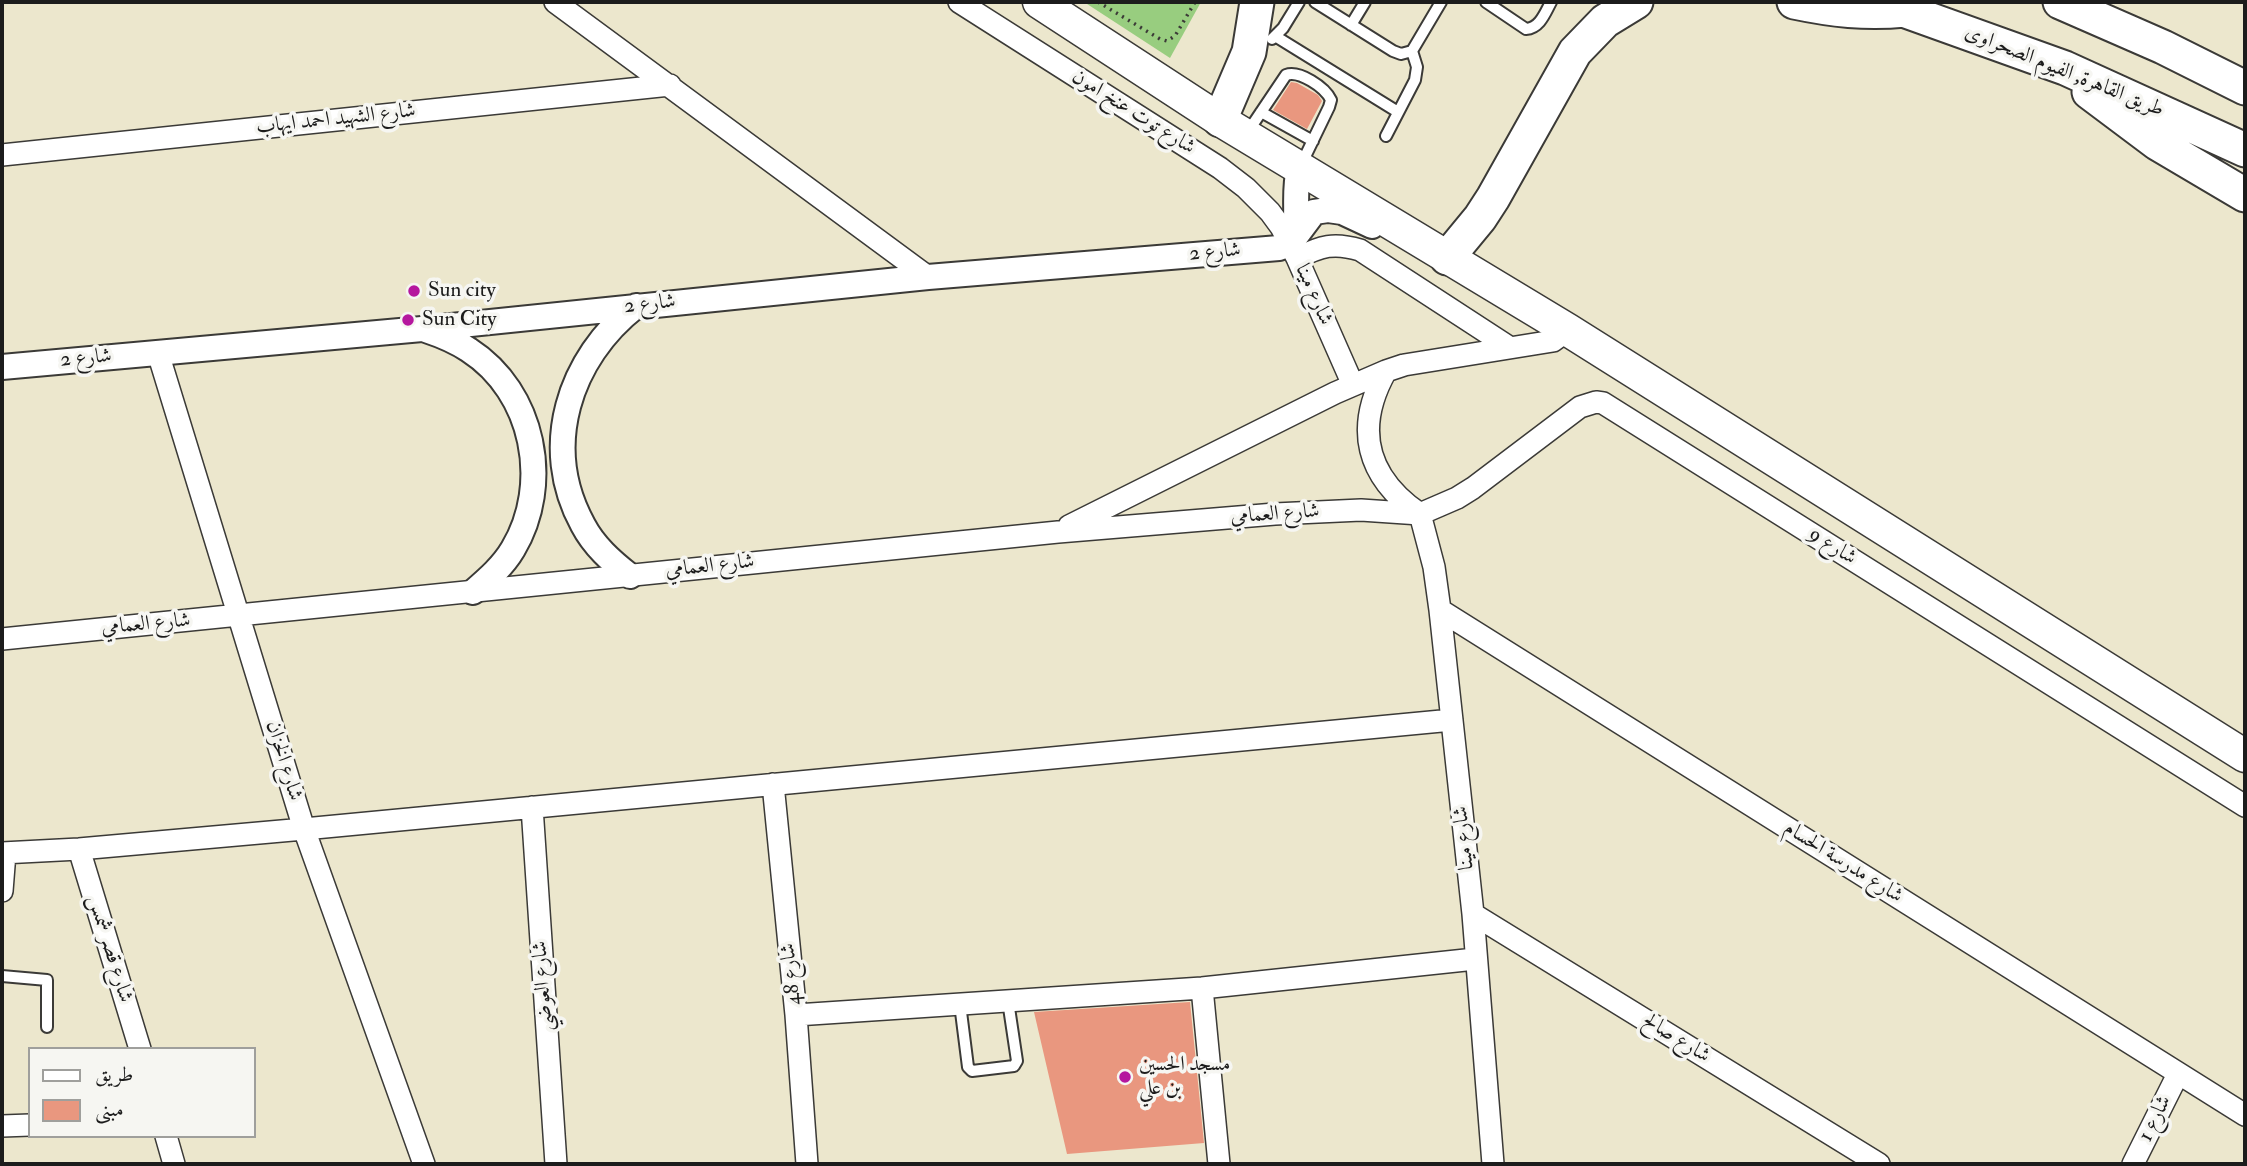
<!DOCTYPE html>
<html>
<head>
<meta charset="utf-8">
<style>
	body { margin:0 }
	#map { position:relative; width:2247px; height:1166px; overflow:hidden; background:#ece7cd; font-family:"IM FELL Double Pica",Amiri,serif }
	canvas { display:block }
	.frame { position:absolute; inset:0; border:4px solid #1c1c1c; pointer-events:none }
	.legend { position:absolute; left:28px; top:1047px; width:228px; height:91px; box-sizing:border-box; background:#f6f6f2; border:2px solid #9f9f9c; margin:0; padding:9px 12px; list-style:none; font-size:21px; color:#1c1c1c }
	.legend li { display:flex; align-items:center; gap:14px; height:35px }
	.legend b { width:35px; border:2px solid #9f9f9c }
</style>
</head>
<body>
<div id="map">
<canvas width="2247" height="1166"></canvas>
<div class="frame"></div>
<ul class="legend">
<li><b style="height:9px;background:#fff"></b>طريق</li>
<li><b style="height:19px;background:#e9977f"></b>مبنى</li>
</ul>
</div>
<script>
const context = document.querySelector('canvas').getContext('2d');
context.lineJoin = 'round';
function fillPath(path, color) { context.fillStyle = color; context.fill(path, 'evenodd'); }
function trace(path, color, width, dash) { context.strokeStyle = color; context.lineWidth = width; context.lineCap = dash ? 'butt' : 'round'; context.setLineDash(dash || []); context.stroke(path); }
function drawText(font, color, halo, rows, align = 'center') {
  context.font = font + ' "IM FELL Double Pica",Amiri,serif'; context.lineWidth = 7; context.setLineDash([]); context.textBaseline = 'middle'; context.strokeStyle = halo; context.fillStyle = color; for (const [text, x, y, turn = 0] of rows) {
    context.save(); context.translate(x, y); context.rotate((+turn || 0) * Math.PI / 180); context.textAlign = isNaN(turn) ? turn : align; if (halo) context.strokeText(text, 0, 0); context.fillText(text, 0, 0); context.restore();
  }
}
const green = new Path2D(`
	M1084,2H1201L1170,58Z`);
const building = new Path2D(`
	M1291,82L1297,83L1318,95L1322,101L1307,129L1273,110Z
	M1190,1002L1204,1143L1067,1154L1034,1012Z`);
const path = new Path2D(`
	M1098,2L1160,39L1167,41L1175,36L1195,2`);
const service = new Path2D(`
	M1315,2L1393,51L1401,54L1412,51L1441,2
	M1486,2L1526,29C1540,28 1545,13 1551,2
	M1351,25L1365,2
	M1275,36L1398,112
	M1272,39L1283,28L1299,2
	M1261,112L1313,141
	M1247,133L1286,75C1299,70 1325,87 1331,100L1329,107L1301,165
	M1386,136L1415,80L1417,67L1412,51
	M2,976L47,980V1027
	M960,1004L968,1067L972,1071L1014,1066L1017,1061L1008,1001`);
const minor = new Path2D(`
	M555,2L928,277
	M959,2L1220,168L1246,188L1270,212L1281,227L1297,258L1353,385
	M2,155L670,85
	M1297,258C1321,246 1334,242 1360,250L1509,347
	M158,353L304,829L424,1164
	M1386,371C1354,428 1366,477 1420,514
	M1420,514L1434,567L1440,610L1473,914L1493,1164
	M1069,526L1335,393L1386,371L1404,365L1553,341L1568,330
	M1440,610L2245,1115
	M2,639L1058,532L1275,514L1361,510L1420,514L1457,498L1473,488L1580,407L1596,402L1603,403L2245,806
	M773,784L796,1015L807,1164
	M532,807L556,1164
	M79,849L140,1049
	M2,853L79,849L304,829L1452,720
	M2,891L5,853
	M1473,914L1879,1164
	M1202,988L1219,1164
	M796,1015L1202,988L1475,959
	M2,1126L30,1125
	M166,1136L174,1164
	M2133,1164L2178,1074`);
const tertiary = new Path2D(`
	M1294,237C1299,215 1293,192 1299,169
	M426,330C441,335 456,341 469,350C534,392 552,484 513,549C503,566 488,579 473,592
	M2,367L422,329L928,277L1279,248L1290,244L1314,212L1328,210L1342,212L1372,226
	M630,576C611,561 594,546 583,525C540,447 569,358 636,306`);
const primary = new Path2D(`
	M1039,2L1220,120L1568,330L2245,756`);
const trunk = new Path2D(`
	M1794,2C1832,10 1866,14 1905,10
	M1881,2L2065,68L2245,150
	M2060,2L2163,47L2245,88
	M2089,92L2157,143L2245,195
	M1220,120L1249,52L1257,2
	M1447,258L1480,218L1493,198L1575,52L1605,21L1636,2`);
const markers = [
	[414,291,7,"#b5179e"],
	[408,320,7,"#b5179e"],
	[1125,1077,7,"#b5179e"]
];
const streetNames = [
	["طريق القاهرة, الفيوم الصحراوى",2064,72,22],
	["شارع توت عنخ امون",1133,113,32],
	["شارع الشهيد احمد ايهاب",336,120,-6],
	["شارع 2",1215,253,-5],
	["شارع مينا",1313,295,66],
	["شارع 2",650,305,-6],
	["شارع 2",86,359,-5],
	["شارع العمامي",1275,515,-4],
	["شارع 9",1832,547,32],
	["شارع العمامي",710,567,-6],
	["شارع العمامي",146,625,-5],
	["شارع الخزان",283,761,73],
	["شارع مينا",1465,838,-96],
	["شارع مدرسة الحسام",1843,863,32],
	["شارع قصر شمس",109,949,73],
	["شارع 48",792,974,-96],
	["شارع العوضي",544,986,-94],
	["شارع صالح",1676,1039,32],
	["شارع 1",2156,1119,-64]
];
const poiNames = [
	["Sun city",428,291],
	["Sun City",422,320],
	["مسجد الحسين",1139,1065],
	["بن علي",1139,1089]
];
fillPath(green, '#98cd7f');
fillPath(building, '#e9977f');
trace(service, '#3b3a37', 14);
trace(minor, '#3b3a37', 24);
trace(tertiary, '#3b3a37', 28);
trace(primary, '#3b3a37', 35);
trace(trunk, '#3b3a37', 37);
trace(path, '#3b3a37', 3.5, [2, 5]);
trace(service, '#fff', 10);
trace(minor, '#fff', 21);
trace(tertiary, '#fff', 24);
trace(primary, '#fff', 32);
trace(trunk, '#fff', 33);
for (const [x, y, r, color] of markers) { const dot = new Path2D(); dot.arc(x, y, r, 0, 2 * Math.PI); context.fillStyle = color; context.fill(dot); trace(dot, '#f6f6f2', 2.5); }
drawText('21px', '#1c1c1c', '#f6f6f2', streetNames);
drawText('21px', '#1c1c1c', '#f6f6f2', poiNames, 'left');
</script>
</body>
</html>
